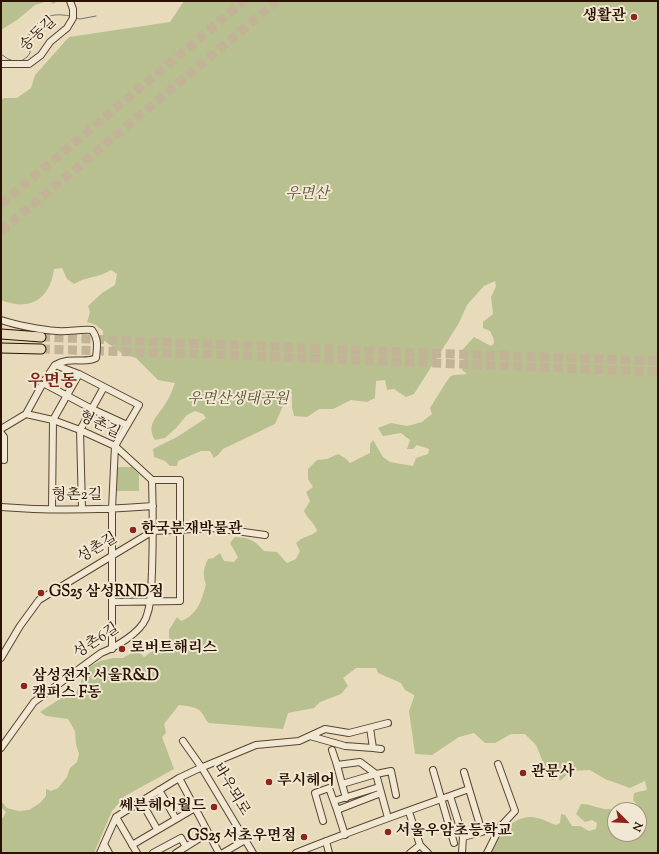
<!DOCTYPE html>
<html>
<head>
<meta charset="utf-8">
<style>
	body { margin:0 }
	#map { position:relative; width:659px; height:854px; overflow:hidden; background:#e8dbbc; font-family:"Sorts Mill Goudy",serif }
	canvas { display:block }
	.frame { position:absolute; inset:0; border:2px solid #2b1200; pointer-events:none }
	.north { position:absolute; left:607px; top:802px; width:40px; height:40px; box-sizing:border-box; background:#f0e8d3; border:1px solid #a1927f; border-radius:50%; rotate:114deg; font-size:11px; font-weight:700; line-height:16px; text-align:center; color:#2b1200 }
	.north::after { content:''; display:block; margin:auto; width:14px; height:18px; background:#8f2418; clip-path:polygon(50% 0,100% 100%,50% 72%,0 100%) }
</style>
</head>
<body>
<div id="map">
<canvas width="659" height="854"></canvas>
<div class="frame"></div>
<div class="north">N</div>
</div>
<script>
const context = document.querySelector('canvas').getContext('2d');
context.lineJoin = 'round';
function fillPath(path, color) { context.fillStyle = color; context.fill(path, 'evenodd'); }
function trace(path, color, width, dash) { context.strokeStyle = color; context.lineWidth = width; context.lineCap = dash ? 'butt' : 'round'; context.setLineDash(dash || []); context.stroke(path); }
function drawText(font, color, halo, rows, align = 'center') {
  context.font = font + ' "Sorts Mill Goudy","Noto Serif KR",serif'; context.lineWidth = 4; context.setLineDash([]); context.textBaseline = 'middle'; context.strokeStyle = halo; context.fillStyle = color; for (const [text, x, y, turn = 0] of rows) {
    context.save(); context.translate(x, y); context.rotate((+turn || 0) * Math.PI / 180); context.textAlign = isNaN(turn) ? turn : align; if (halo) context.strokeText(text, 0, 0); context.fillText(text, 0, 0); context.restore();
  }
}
const green = new Path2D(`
	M1,1H57L54,4L48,1L35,5L17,20L1,30Z
	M184,1H658V853H491C496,837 511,818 529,817C537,816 548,822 556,825L560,823L561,814L565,815L572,826H580L589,831L596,829L597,823L592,820L585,822L576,814L581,804C593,804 602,811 614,809L615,811V834H639V815L641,816V809L633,800L634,793L647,790L645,781L630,788L605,779L590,770L571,771L560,781L558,778L552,780L548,774L536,745L525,734H511L495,743H485L474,733L459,737L432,755L415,754L409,711L414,697V695L405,690L401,683L378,673L376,668H356L343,678L348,686L341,694L320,702L314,708L288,713L283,729L209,723C204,719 205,716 201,712C196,706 186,706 179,705L164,724L166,733L162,737L174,769L125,796L112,811L94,853H1V818H3L6,812L1,807V801L7,808L19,811L29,810L40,803L46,796V789L51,791L58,788L67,777L70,768L77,762L79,754L76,744L75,731L68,719L46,716L40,712L64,696L76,693L87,668L100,661L113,658H123L133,652L140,653L144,657L162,645L167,644L169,640V630L177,617L181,621C198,615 202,599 206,584C202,575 204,567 208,559L213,558L220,553L224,561L234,562L238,557L230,543L235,537C250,538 254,540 264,551L277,552L287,563L296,559L300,551L296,543C305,535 308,538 317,531C314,521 308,520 304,511L310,501L306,492L313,487L308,479V469L317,460L327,459L338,454L345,458L350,463L370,453V444L373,440L383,457L390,462L413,466L416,458L428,454L429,449L417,445L413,449H407L410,440L401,433L383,436L378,428L391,423L407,426L422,422L432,414L430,408C434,402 448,378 451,376C455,374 462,375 467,374L462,370L464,358L463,349L474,337L491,346L494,343L493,337L490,331L483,328V322L493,314L491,297L496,286L495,281L484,286L467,305L459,323L414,394L406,397L394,389L387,390L385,380L376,381L375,398L367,402L351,400L333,409H319L307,417L294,416L292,407V394L286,388L280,395L283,406L275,424L223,449L218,455L214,458L210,451H201L178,461L177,466H170L165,461L154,457L153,449L177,437L206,418L203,414L195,411L187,415L176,428L165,438L155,440C146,425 156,418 164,406C169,399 172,391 175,383L158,380L136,358L123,354L103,340V331L96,325L87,322L90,312L88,306L102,293L115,285L117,274L111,270C99,278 87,276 74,284L67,279L62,268L54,269C50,299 30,312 1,300V100L4,98H17L31,88L35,75L69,37L170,22Z
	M116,467H132L139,474V491H115Z`);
const stream = new Path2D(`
	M76,18L80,19L96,16
	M1,54L8,59L14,61H21L27,57L30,53L29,32C43,18 49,12 70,16`);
const highwayTunnel = new Path2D(`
	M1,204L244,1
	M1,231L277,1
	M41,337L425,353L658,361
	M41,349L231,355L658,372`);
const minor = new Path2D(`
	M1,64H29L41,55L50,42L67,28L73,18V9L70,1
	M1,320C16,325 41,330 57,331C69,332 80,329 92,330C99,340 97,347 96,358C86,364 70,356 55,365
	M43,383L92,409L127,425
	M26,414L43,383L55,365L79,374
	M1,429L26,414L53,420L80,430L115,446L152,480C153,511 153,541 152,572C151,587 152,603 146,618C140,633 116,647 101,653L34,702L1,748
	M1,433L4,437V460
	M1,507C51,511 102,510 153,506
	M52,509L53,420L79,374L139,405L115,446L112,509V649
	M82,509L80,430L104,387
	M112,602L180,601V480H152
	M1,658L20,626L39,600L153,531L215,528L265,535
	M370,728L373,748L381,749
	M310,736L345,746L373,748
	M183,741L202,768L253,853
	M332,750L337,765
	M360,762L376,774L342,784L337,765Z
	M433,770L454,843
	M464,772L469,789
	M179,778L219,853
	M342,784L346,798
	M159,790L176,819
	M141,801L157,829
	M334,801L379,787
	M409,812L420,845L428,853
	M116,817L137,853
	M388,818L376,774L391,771L396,795
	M323,821L315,793L329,788L337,810
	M345,835L337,810L381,793
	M326,841L329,853
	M104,844L109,853
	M132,845L195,808
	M100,853L116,817L179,778L198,769L256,745L299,741L325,729L349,733L388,723
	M153,853L181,838L186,847
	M176,853L208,833
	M223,853L245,840
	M296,853C353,830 411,810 469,789L482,832L463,837L450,796
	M410,853L420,845
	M462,853L463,837
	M487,853L500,827L515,811L498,764`);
const highway = new Path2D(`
	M1,334L41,337
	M1,348L41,349`);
const markers = [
	[634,17,4,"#8f2418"],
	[133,530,4,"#8f2418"],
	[41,593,4,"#8f2418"],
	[122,649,4,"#8f2418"],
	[24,686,4,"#8f2418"],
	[523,773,4,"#8f2418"],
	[269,782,4,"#8f2418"],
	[214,807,4,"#8f2418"],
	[388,832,4,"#8f2418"],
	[304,837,4,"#8f2418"]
];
const poiNames = [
	["생활관",626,17,"right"],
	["한국분재박물관",141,530],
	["GS25 삼성RND점",49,593],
	["로버트해리스",130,649],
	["삼성전자 서울R&D",32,677],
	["캠퍼스 F동",32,694],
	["관문사",531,773],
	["루시헤어",277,782],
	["쎄븐헤어월드",206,807,"right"],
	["서울우암초등학교",396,832],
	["GS25 서초우면점",296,837,"right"]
];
const streetNames = [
	["송동길",39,35,-43],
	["형촌길",99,426,26],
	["형촌2길",77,496],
	["성촌길",98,549,-31],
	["성촌6길",97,642,-33],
	["바우뫼로",230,790,59]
];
const parkNames = [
	["우면산",307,195],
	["우면산생태공원",238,400]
];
const quarterNames = [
	["우면동",52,383]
];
fillPath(green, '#b8c08f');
trace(stream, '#6e7670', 1);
trace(highwayTunnel, '#c2b396', 9, [9, 4.5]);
trace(minor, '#5a442f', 8);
trace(highway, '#2b1200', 11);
trace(minor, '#f0e8d3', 6);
trace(highway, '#e8dbbc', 9);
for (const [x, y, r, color] of markers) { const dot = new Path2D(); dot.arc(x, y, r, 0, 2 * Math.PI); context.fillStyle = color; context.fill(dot); trace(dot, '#f0e8d3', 1.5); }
drawText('bold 15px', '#2b1200', '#f0e8d3', poiNames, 'left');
drawText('15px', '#2b1200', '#f0e8d3', streetNames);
drawText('italic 15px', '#5c4f32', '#f0e8d3', parkNames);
drawText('bold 17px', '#7a1f14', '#f0e8d3', quarterNames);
</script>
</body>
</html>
